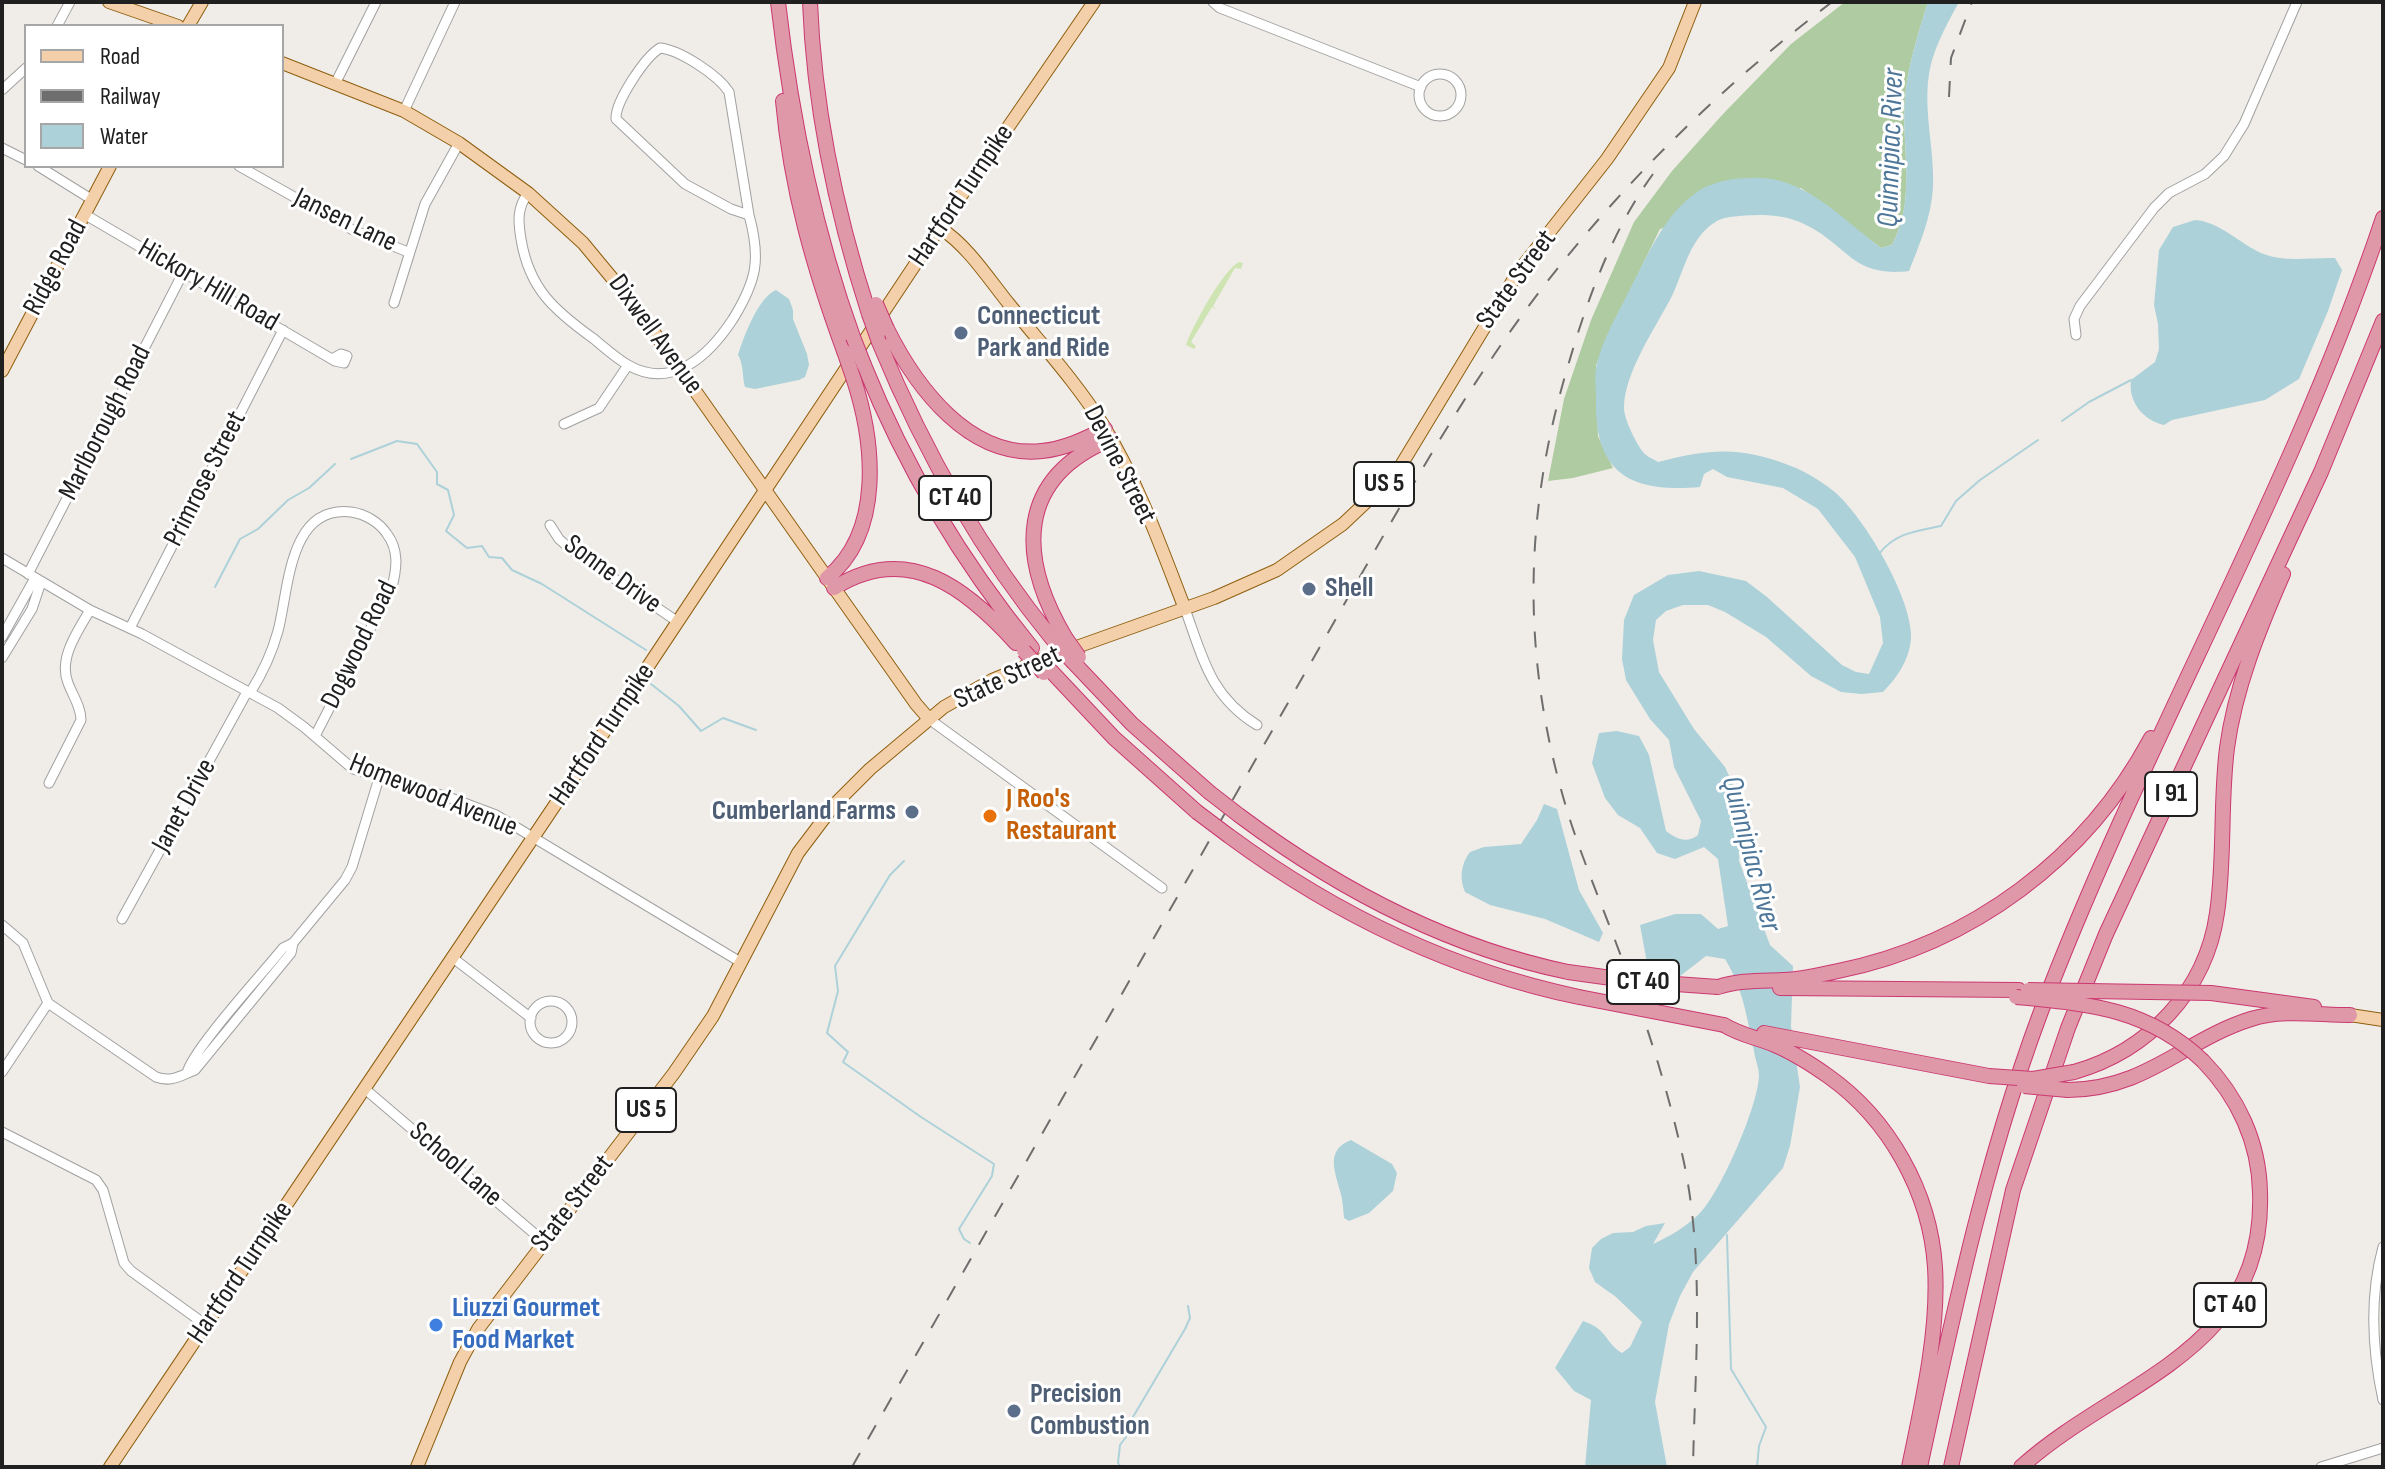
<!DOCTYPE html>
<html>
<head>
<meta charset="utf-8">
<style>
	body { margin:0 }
	#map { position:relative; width:2385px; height:1469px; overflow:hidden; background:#f0ede8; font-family:"Sofia Sans Condensed",sans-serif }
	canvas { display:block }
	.frame { position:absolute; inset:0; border:4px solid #202020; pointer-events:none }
	.legend { position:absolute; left:24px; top:24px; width:260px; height:144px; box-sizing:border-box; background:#fff; border:2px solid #a6a6a6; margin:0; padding:10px 14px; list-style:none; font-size:24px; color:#202020 }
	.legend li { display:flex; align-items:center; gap:16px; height:40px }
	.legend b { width:40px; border:2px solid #a6a6a6 }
</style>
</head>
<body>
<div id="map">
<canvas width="2385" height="1469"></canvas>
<div class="frame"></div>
<ul class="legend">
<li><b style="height:10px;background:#f3d0a9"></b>Road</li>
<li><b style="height:10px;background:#6e6e6e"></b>Railway</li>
<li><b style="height:22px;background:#add1d9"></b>Water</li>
</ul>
</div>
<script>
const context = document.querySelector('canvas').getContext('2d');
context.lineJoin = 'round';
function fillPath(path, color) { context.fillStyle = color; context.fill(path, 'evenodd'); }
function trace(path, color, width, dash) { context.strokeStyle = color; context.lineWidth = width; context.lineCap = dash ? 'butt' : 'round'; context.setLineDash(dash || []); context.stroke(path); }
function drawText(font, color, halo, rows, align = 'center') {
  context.font = font + ' "Sofia Sans Condensed",sans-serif'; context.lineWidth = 6; context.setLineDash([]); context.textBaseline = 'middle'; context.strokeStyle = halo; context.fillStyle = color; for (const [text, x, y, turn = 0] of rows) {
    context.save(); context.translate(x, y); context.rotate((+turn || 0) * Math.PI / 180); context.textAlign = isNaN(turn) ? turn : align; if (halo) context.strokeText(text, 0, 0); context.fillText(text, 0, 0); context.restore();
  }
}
const grass = new Path2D(`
	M1239,262L1243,263L1241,269L1235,268L1213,306L1217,310L1212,307L1191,342L1196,346L1194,349L1186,345C1192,327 1223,270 1239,262Z`);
const forest = new Path2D(`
	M1845,2H1928C1918,34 1908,65 1905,98C1901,148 1917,199 1892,245L1881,248L1801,188L1660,229L1612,327L1596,365L1598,436L1613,468L1573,478L1548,481L1564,399L1591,320L1634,222L1672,171L1723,114L1791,44Z`);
const water = new Path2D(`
	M1928,2H1959C1948,22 1937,42 1931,64C1921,105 1935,147 1933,188C1931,218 1920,243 1909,271C1851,278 1848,244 1802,223C1780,213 1754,214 1730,217C1718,218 1708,226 1700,236C1687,252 1681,277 1672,296C1656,327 1624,373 1624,408C1624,419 1636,443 1643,452C1646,456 1653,459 1658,462C1712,448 1743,446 1796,468C1808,473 1827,485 1837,494C1866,521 1909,594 1911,633C1912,656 1898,677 1883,692L1861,694L1841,692L1811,676L1766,637L1725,612L1708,605H1683L1666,611L1656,620L1653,640L1659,672L1694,729L1725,767L1739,797L1741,827L1739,861L1770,945L1793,966L1791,1026L1800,1087L1790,1146L1783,1168L1693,1272L1680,1296L1669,1324L1655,1402L1667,1467H1585L1591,1400L1574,1391L1555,1368L1583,1321C1609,1330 1604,1342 1622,1353L1630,1347L1642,1322L1616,1297L1595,1282L1589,1268L1592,1248L1601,1239L1613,1233L1633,1232L1646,1226L1665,1223L1653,1244C1670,1236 1686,1227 1699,1214C1720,1194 1759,1104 1759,1075C1759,1068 1755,1059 1754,1051C1747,1018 1743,988 1725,959L1706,956L1675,980L1653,973L1647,963L1640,925L1675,914H1701L1718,929L1728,926L1718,859L1704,847L1675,859L1657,853L1640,828L1618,815L1605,798L1592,763L1599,733L1617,731L1639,736L1649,755L1666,831C1677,839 1686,844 1698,835L1701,821L1674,767L1669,740L1650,719L1626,680L1622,659L1624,620L1634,595L1668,575L1699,571L1746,581L1767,597L1842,665L1856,672L1869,674L1883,643L1880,617L1855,557L1818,509L1783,488L1727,477L1713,469L1704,474L1700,487C1631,493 1594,474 1596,399C1596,388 1594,374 1597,363C1604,336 1620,310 1632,285C1649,253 1663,218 1693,195C1712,180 1739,177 1762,178C1808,180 1846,222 1881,248L1892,245C1917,199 1901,147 1905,98C1908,65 1918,34 1928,2Z
	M2195,220C2220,222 2239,243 2261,253C2285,263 2310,257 2335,258L2342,270L2328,311L2299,379L2265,400L2172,420L2164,425C2143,420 2128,402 2131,380L2155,362L2159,349L2158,324L2154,305L2159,250L2173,227Z
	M776,290L789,299L793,310V319L807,354L809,365L805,377L799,380L755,389L745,387C742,377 744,365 738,355C744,336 758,298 776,290Z
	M1544,804L1557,809L1579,890L1603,933L1599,942L1545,919L1490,905L1465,892C1459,878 1461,864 1470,852L1484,847L1521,844L1537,820Z
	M1351,1140L1392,1164L1397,1173L1393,1191L1369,1213L1349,1221L1344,1218C1343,1209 1343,1200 1340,1191C1335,1171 1325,1150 1351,1140Z`);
const stream = new Path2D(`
	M2062,421L2089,402L2131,380
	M351,459L397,441L417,444L437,472V484L448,490L454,515L446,531L467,548L482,546L489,557L502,558L512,570L542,584L646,650
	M1879,554C1895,533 1916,531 1941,526L1956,501L1980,480L2038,440
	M215,587L240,539L258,529L288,500L309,488L335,464
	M651,684L679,706L701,731L723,718L756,730
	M904,861L890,875L835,966L838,991L827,1033L848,1052L843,1062L921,1117L994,1164L992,1176L959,1229L964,1239L970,1243
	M1727,1235L1731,1369L1766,1427L1759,1446L1757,1467
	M1121,1467L1118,1463L1120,1445L1126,1437L1130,1422L1185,1329L1190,1318L1188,1306`);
const minor = new Path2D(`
	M1213,2L1220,8L1421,87
	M57,26L70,2
	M660,48C680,50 718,75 729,92L749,215L731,209L685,184L616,119C615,102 645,57 660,48Z
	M1419 95a21 21 0 1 1 42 0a21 21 0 1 1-42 0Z
	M336,82L376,2
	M2,90L26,68
	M404,111L455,2
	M2,148L26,160
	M38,166L91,199
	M239,166L353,230L408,252
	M528,193C517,208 518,221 521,239C529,289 555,311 594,339C605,348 616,358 628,365C673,391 710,354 733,319C757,280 761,259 749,215
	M84,214L335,361L344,363L347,356L341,354L332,359
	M394,303L425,204L459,143
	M2076,335L2074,319L2080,306L2154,208L2169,193L2205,174L2224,156L2244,124L2297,2
	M564,424L599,408L628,365
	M550,525L559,539L568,547L678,622
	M2,558L90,610L142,634L278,708L304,727L353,769L448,797L496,815L742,963
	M28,574L184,271
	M1185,609C1203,658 1210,696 1257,725
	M130,628L283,330
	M2,637L35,578
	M2,658L32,609L41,582
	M250,693C262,674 272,653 278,631C289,590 288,505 351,512C365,514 379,522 387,534C399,550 397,568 392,587L315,736
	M929,719L1162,888
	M49,783L81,720C81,707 73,696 68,683C58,658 78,631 90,610
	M122,919L247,692
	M2,925L23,943L48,1003L156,1077C172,1083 181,1075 195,1070L291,953L293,943
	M453,958L531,1018
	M530 1022a21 21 0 1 1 42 0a21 21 0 1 1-42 0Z
	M2,1072L48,1003
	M187,1073C192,1050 264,972 283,948L293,943L345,880L352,867L379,778
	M365,1089L543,1241
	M2,1132L96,1180L103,1190L124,1263L131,1271L206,1325
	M2383,1247C2369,1298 2372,1349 2383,1400
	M2321,1467L2383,1448`);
const major = new Path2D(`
	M109,2L178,26
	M188,26L202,2
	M282,63L404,111L459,143L528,193L583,243L636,307L916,704L929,719
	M940,228C968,246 988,278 1009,304C1041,344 1076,382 1103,425C1138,482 1161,547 1185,609
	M2,371L110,166
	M2350,1015L2383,1020
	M110,1467L639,680L952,209L1094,2
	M417,1467L460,1362L478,1329L674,1073L713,1016L798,853L835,804L870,769L944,707L992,680L1043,659L1214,598L1277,570L1343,524L1380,489L1400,467L1518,272L1607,159L1669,68L1695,2`);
const highway = new Path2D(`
	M778,2C791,116 814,229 853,337
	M810,2C814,110 836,212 869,314
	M783,101C791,189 814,269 844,351
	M887,329C916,387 969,459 1042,451C1064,449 1085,439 1105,429
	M879,342C923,449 980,551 1054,641
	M864,365C905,467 962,562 1032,648
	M827,578C884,532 874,442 854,380
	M834,588C908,541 967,589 1016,643
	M1065,637C1018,557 1016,478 1111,439
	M1074,663L1132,724L1209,792
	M1051,671L1114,738L1197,812
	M1240,816C1338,889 1448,947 1568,972
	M1229,836C1335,914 1450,970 1579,997
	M1718,987C1739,980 1761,981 1784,980C1802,979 1820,975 1838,971C1972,944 2087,858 2151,738
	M1780,988L2019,990
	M2211,993L2314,1007
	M1724,1025C1740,1035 1758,1038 1775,1045C1794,1053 1811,1064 1828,1076C1889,1119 1930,1192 1935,1267C1939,1331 1922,1404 1909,1467
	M1764,1033L1989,1076
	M2074,1072C2148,1051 2206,991 2217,913C2225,859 2220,803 2227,748C2235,688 2259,629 2283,574
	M2068,1090C2147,1089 2184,1040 2251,1019C2282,1009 2318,1015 2350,1015
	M1920,1467C1955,1305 1989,1143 2050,988C2152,727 2294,484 2383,218
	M1951,1467L2013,1190L2068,1028L2106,934L2321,472L2383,321
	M2021,1467C2117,1380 2266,1353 2260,1192C2259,1142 2238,1097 2203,1061`);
const rail = new Path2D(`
	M1949,97L1951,58L1972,2
	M1653,174C1610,233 1585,306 1565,376C1521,529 1523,675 1572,826C1587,871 1606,915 1622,959C1647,1024 1668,1090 1683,1158C1705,1258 1695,1365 1693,1467
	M852,1467L1386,531C1421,471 1455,412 1494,355C1585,220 1703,100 1832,2`);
const highwayBridge = new Path2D(`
	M876,304L887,329
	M869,314L879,342
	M853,337L864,365
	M844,351L854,380
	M1065,637L1079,657
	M1054,641L1074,663
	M1024,651L1044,673
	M1209,792L1240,816
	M1197,812L1229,836
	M1568,972L1633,981L1718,987
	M2028,990L2211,993
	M1579,997L1724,1025
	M2016,997C2089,1004 2147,1008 2203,1061
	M1989,1076L2033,1079L2074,1072
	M2024,1086L2068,1090`);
const markers = [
	[961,333,8,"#5c6f8a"],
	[1309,589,8,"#5c6f8a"],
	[912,812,8,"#5c6f8a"],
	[990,816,8,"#e8710a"],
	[436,1325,8,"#3f7fe0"],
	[1014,1411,8,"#5c6f8a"]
];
const shields = [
	[1384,484,60],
	[955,498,72],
	[2171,794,52],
	[1643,982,72],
	[646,1110,60],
	[2230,1305,72]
];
const shieldNames = [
	["US 5",1384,484],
	["CT 40",955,498],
	["I 91",2171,794],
	["CT 40",1643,982],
	["US 5",646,1110],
	["CT 40",2230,1305]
];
const streetNames = [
	["Hartford Turnpike",962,196,-56],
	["Jansen Lane",345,221,26],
	["Ridge Road",56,268,-62],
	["State Street",1517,280,-54],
	["Hickory Hill Road",208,286,30],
	["Dixwell Avenue",655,335,54],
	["Marlborough Road",106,423,-63],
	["Devine Street",1119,465,63],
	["Primrose Street",206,479,-63],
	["Sonne Drive",612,575,36],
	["Dogwood Road",360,645,-64],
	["State Street",1008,678,-25],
	["Hartford Turnpike",603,735,-56],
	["Homewood Avenue",433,796,22],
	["Janet Drive",185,806,-61],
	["School Lane",455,1165,41],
	["State Street",573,1204,-52],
	["Hartford Turnpike",241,1273,-56]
];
const serviceNames = [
	["Connecticut",977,317],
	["Park and Ride",977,349],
	["Shell",1325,589],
	["Cumberland Farms",896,812,"right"],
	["Precision",1030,1395],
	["Combustion",1030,1427]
];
const foodNames = [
	["J Roo's",1006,800],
	["Restaurant",1006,832]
];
const shopNames = [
	["Liuzzi Gourmet",452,1309],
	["Food Market",452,1341]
];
const waterNames = [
	["Quinnipiac River",1892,148,-88],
	["Quinnipiac River",1750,854,75]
];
fillPath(grass, '#cee5b3');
fillPath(forest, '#afcba1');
fillPath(water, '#add1d9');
trace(stream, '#add1d9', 2);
trace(minor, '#a1a1a1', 11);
trace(major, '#8e5e0f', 14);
trace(highway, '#cb3871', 16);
trace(minor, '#fff', 9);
trace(major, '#f3d0a9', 12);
trace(highway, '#df98a8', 14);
trace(rail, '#6e6e6e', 2, [16, 16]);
trace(highwayBridge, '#cb3871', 16, []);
trace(highwayBridge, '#df98a8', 14);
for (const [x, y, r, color] of markers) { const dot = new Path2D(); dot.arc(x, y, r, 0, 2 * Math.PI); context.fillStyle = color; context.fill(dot); trace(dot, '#fff', 3); }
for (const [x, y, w] of shields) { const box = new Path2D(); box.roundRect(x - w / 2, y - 22, w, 44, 6); context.fillStyle = '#fff'; context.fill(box); trace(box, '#202020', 2); }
drawText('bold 26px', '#202020', null, shieldNames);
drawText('28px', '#202020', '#fff', streetNames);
drawText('bold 28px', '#4e5e75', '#fff', serviceNames, 'left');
drawText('bold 28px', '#c56008', '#fff', foodNames, 'left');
drawText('bold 28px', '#366cbe', '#fff', shopNames, 'left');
drawText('italic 30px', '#4e7799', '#fff', waterNames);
</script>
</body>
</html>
